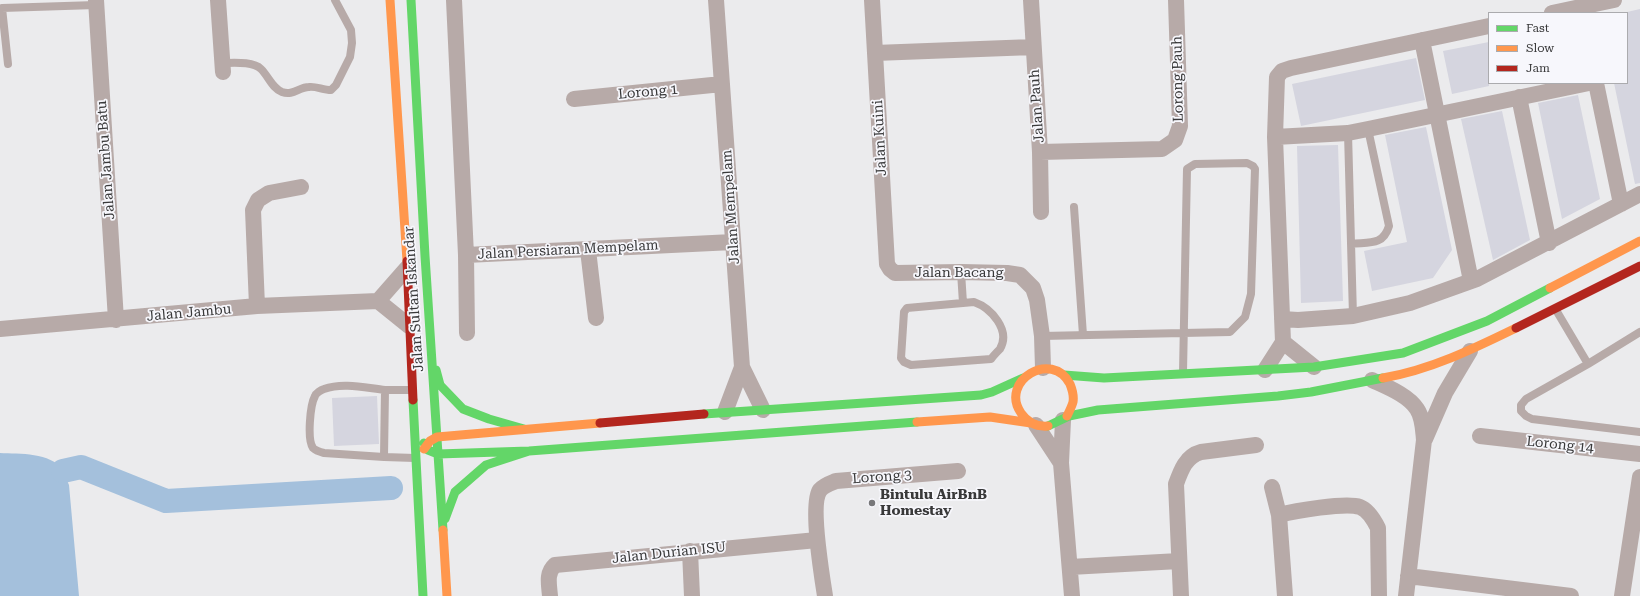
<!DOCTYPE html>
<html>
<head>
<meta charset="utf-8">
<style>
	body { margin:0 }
	#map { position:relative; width:1640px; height:596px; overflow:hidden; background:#ebebed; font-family:"Roboto Serif",serif }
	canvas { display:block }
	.legend { position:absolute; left:1488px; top:12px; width:140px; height:72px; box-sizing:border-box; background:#f7f7fc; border:1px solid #ababae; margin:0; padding:5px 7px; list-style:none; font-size:12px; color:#39393a }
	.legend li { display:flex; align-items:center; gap:8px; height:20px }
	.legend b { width:20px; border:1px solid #ababae }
</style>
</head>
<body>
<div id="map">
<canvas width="1640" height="596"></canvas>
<ul class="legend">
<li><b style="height:5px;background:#63d668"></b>Fast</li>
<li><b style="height:5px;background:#ff974d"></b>Slow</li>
<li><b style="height:5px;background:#b3261e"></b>Jam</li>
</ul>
</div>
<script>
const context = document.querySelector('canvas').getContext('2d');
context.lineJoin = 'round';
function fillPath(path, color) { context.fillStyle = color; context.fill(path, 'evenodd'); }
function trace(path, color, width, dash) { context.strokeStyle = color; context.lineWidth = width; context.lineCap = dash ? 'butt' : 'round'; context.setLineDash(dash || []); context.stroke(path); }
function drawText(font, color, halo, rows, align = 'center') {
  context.font = font + ' "Roboto Serif",serif'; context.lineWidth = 3.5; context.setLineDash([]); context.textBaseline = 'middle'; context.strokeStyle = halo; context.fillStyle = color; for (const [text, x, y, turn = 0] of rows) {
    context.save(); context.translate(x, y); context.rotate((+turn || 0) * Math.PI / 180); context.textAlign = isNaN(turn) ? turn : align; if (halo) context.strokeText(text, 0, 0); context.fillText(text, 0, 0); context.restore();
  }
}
const water = new Path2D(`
	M0,453C20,454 50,452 63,470C66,474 67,481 69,485L79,596H0Z`);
const river = new Path2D(`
	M63,471L81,467L166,501L391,488`);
const building = new Path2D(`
	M1640,9V183L1635,184L1614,83H1627V12Z
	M1489,42V86L1452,94L1443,51Z
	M1416,58L1425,100L1301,126L1292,84Z
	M1578,95L1600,199L1562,219L1538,103Z
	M1502,111L1530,240L1493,260L1461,119Z
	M1426,127L1452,250L1433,278L1372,291L1364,251L1407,242L1385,135Z
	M1338,145L1343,301L1301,303L1297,146Z
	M377,396L379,444L334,446L332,398Z`);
const lane = new Path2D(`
	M222,63C233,63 253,61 261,69C269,77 272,88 282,92C293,96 299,87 309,87C316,86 323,90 331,90L336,85L350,57L352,43L351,30L335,0
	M8,64L2,8L96,5
	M1348,133L1353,316
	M1074,207L1083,335
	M1351,244C1369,242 1383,246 1389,226L1368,129
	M961,272L963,303
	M974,302C991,308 1011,330 1000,349C997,352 994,355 991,359L911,365L904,362L901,358L904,312L907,308Z
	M1556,310L1588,364
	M1640,332L1588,364L1526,399L1521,405V411L1526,416L1532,419L1640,432
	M1042,336L1230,332L1245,317L1251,294L1255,169L1253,166L1247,163L1195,164L1187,169L1183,372
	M413,390H385L384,457L415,458
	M384,457L324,453C320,452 316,451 313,448C307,440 310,405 315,396C316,393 321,390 324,389C343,382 366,388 385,390`);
const street = new Path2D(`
	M96,0L116,320
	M218,0L223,72
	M454,0L466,255L733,242
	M716,0L742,367L725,412
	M872,0L887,264L890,269L895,273L961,272L1007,273L1020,275L1033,288L1037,300L1042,336L1043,368
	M1031,0L1040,152L1041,212
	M1552,13L1614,0
	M1422,40L1471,281
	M875,53L1033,47
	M1596,83L1621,204
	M1519,97L1549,243
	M574,99L722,84
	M1275,137L1348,133L1368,129L1589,83
	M1040,152L1162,149L1175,140L1180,126L1176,0
	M588,250L596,318
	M466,255L467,333
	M378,301L407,268
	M257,306L253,210L258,200L269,193L301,187
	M1282,319L1298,320L1353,316L1410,303L1477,279L1640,194
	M0,329L257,306L378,301L409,326
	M1283,342L1314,367
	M742,367L763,410
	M1265,370L1283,342L1275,137L1277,77L1282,71L1291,68L1489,26
	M1372,380C1387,387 1408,395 1417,409C1423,418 1423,430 1424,440L1406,596
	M1063,420L1061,463L1072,596
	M1036,425L1061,463
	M1480,436L1640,454
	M1425,439L1445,393L1470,351
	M1272,487L1279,515L1285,596
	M1279,515C1294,511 1346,502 1360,507C1368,510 1374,520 1378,528L1379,596
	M690,551L692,596
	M1070,567L1179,561
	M1408,576L1571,596
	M550,596C549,584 546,573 555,565L817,540
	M825,596C822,577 810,503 820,490C824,485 831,483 836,481L958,471
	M1181,596L1176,484C1181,470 1186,456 1201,452L1256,445
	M1622,596L1640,477`);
const fast = new Path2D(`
	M411,0L425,256L443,530
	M436,370L440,385L463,409L489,419L524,429
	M1064,375L1104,378L1314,367L1403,353L1487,321L1550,288
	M413,400L423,596
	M704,414L981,395L992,392L1023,378
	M1048,426L1069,416L1098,410L1278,396L1311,392L1383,378
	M424,443L428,450L438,454L529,451L917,422
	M445,519L455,492L486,465L529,451`);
const slow = new Path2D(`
	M390,0L407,261
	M1550,288L1640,241
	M1383,378C1430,370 1473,349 1516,328
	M917,422L990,417L1031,423
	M1048,426C1037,427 1028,423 1021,413C999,381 1052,349 1070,384C1072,389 1074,396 1073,402C1072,406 1069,412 1067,416
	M424,449L430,441L437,437L600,423
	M443,530L447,596`);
const jam = new Path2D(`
	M407,261L413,400
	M1516,328L1640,266
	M600,423L704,414`);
const markers = [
	[872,503,4,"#777779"]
];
const streetNames = [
	["Lorong Pauh",1178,79,-91],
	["Lorong 1",648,92,-5],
	["Jalan Pauh",1037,106,-94],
	["Jalan Kuini",880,138,-93],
	["Jalan Jambu Batu",106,160,-94],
	["Jalan Mempelam",731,207,-94],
	["Jalan Persiaran Mempelam",568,250,-3],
	["Jalan Bacang",959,273],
	["Jalan Sultan Iskandar",414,299,-94],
	["Jalan Jambu",189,313,-5],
	["Lorong 14",1560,445,6],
	["Lorong 3",882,477,-4],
	["Jalan Durian ISU",669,553,-6]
];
const poiNames = [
	["Bintulu AirBnB",880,495],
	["Homestay",880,511]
];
fillPath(water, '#a4c0dc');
trace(river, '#a4c0dc', 24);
fillPath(building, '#d5d5df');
trace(lane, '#b7aaa8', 8);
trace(street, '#b7aaa8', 16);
trace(fast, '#63d668', 9);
trace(slow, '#ff974d', 9);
trace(jam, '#b3261e', 9);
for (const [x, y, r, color] of markers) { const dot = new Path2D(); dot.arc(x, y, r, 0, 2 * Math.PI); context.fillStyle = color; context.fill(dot); trace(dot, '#f7f7fc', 1.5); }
drawText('14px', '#39393a', '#f7f7fc', streetNames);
drawText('bold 14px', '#39393a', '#f7f7fc', poiNames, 'left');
</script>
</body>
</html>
